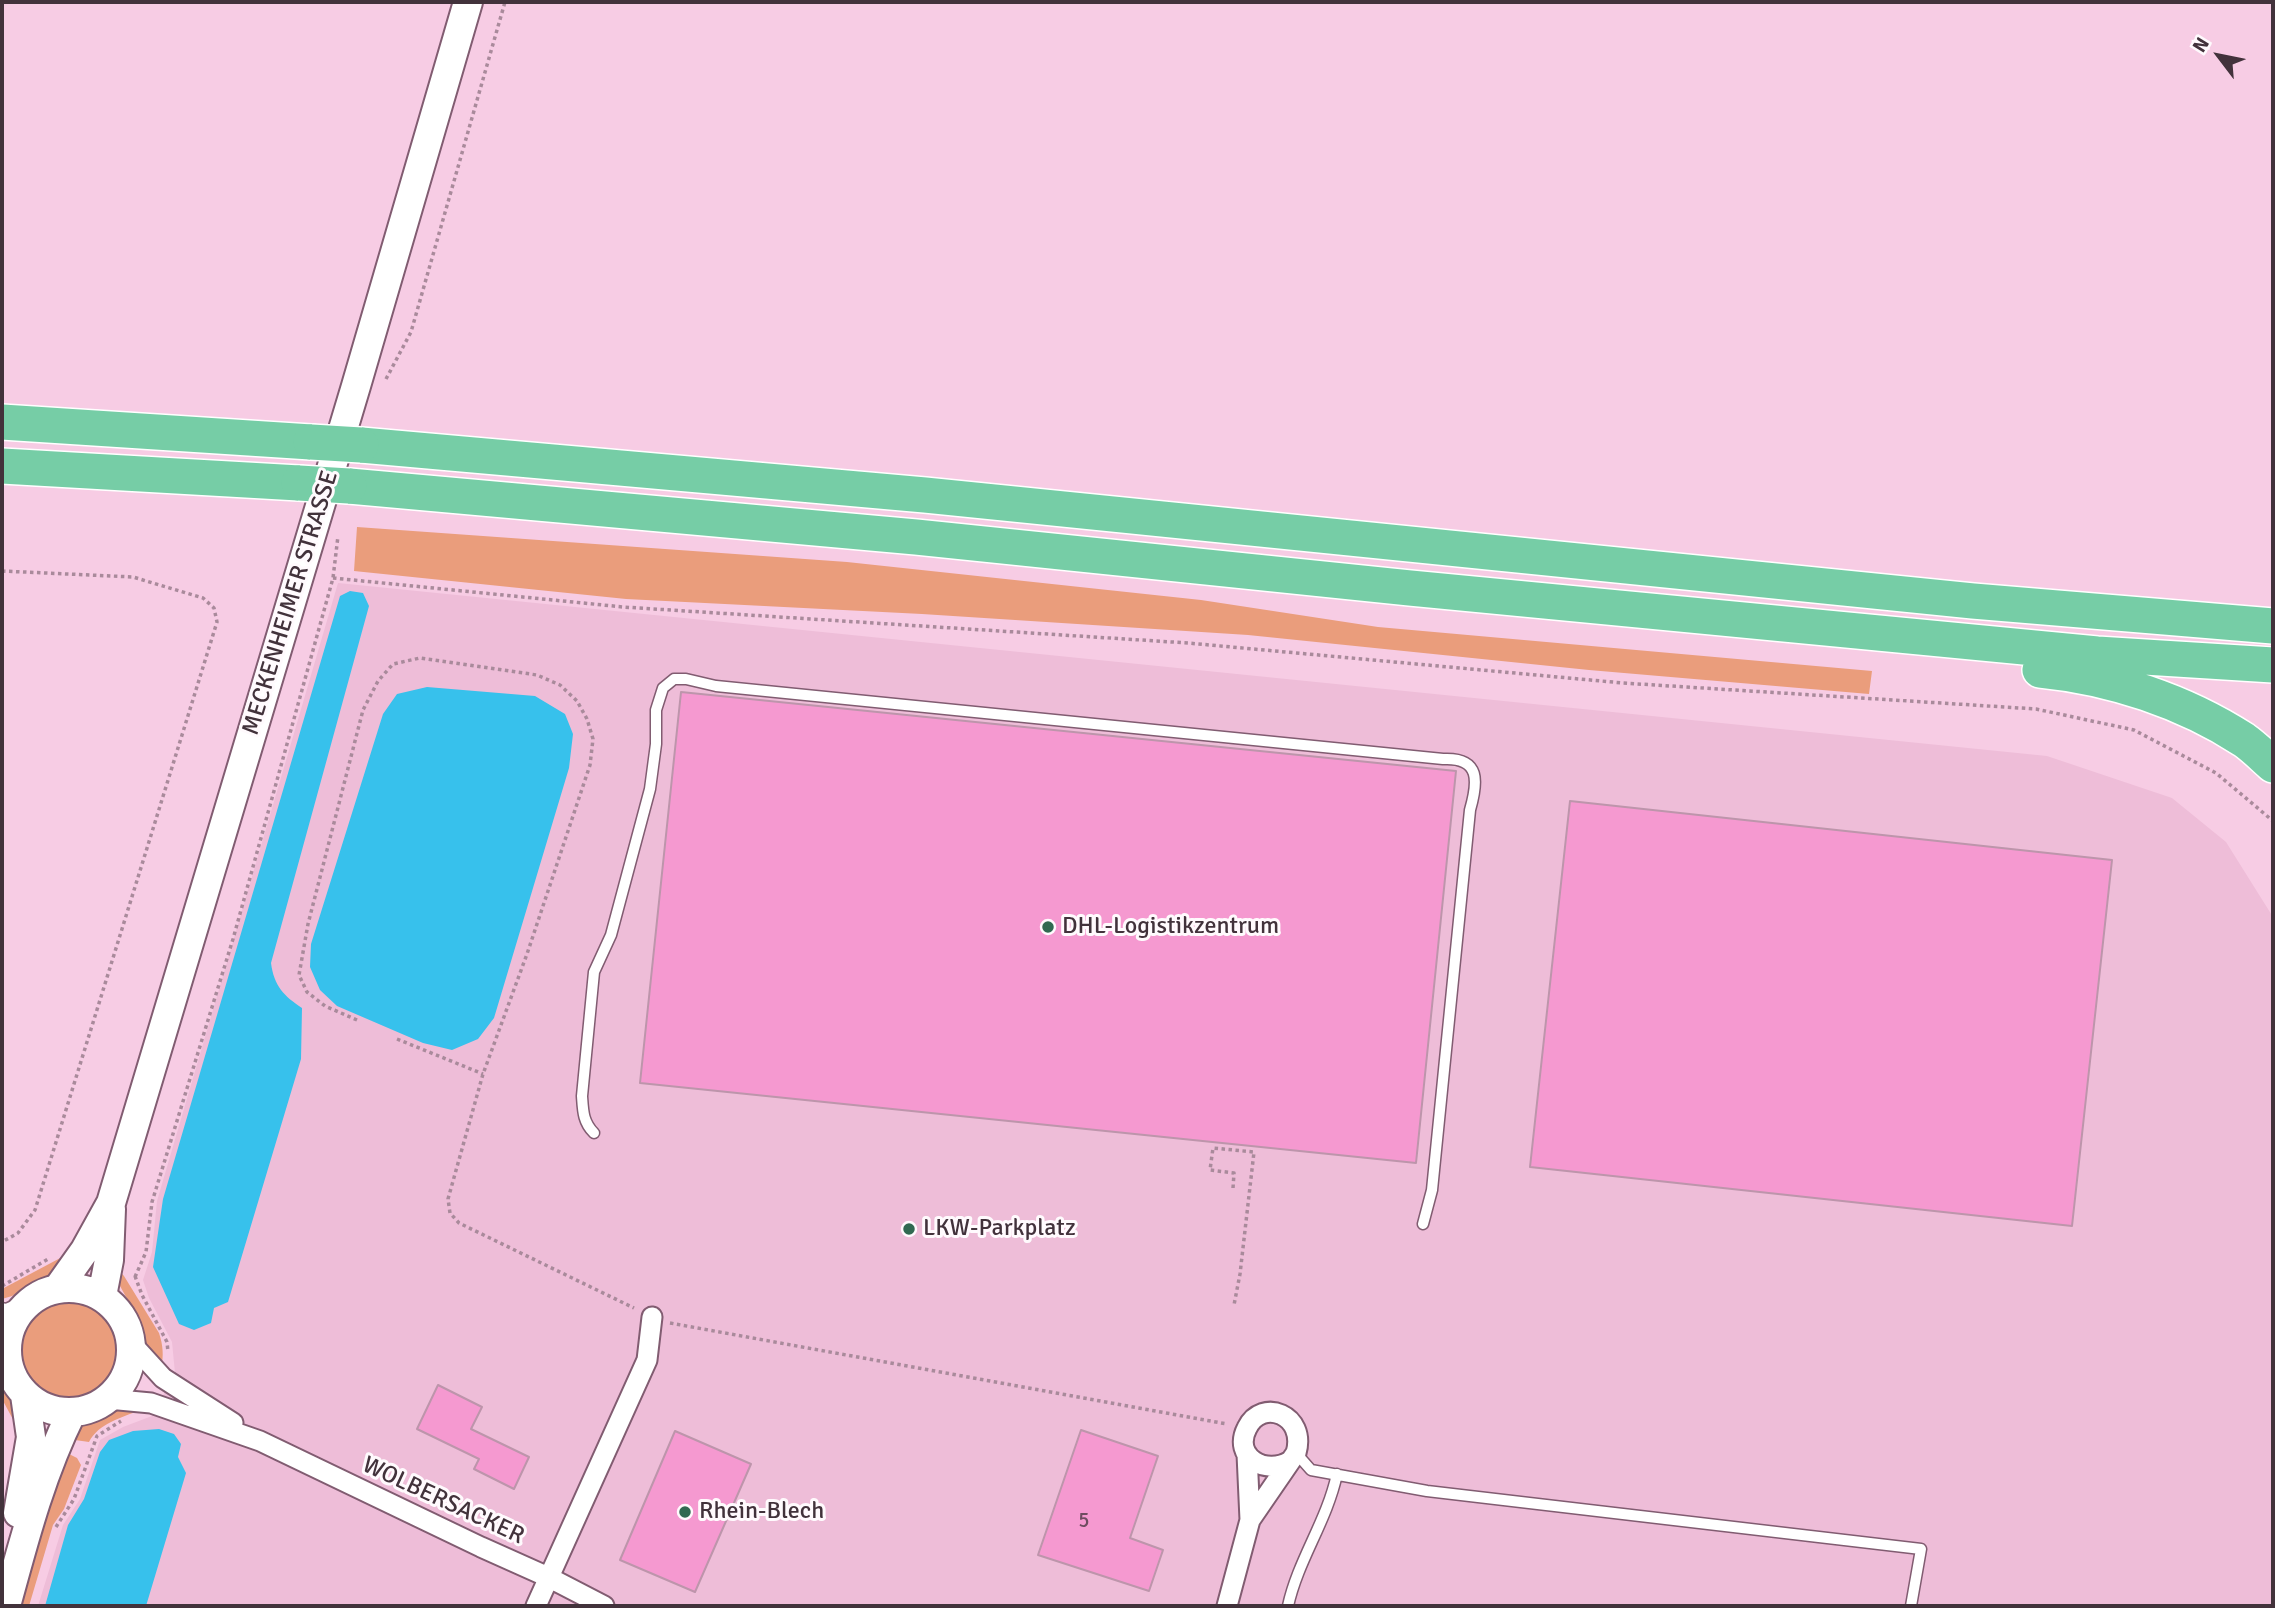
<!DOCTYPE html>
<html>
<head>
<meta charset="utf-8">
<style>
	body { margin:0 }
	#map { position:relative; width:2275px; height:1608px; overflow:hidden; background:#f7cce4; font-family:Signika,sans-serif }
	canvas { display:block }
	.frame { position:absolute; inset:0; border:4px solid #42323b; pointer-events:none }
	.north { position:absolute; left:2184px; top:21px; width:70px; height:70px; -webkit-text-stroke:5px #fffafd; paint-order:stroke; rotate:302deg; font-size:19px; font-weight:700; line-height:28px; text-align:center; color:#42323b }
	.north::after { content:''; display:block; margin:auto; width:24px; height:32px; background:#42323b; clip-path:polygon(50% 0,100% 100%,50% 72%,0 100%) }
</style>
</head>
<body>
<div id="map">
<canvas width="2275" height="1608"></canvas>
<div class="frame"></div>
<div class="north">N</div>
</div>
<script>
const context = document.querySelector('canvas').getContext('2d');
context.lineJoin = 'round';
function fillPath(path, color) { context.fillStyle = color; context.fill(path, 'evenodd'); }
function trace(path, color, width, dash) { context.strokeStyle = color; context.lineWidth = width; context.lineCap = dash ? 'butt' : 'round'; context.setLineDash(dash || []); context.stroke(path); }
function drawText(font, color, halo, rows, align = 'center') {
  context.font = font + ' Signika,sans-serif'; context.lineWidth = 6; context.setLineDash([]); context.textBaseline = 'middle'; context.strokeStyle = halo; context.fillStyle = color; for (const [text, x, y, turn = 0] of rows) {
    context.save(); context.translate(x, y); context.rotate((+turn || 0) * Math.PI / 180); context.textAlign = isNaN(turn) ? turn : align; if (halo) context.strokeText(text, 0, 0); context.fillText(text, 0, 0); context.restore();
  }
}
const built = new Path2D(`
	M338,583L2047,756L2172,798L2226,842L2273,917V1606H38L63,1525L80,1499L100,1440L123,1427L152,1416L175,1373L172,1342L149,1298L143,1280L152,1252L157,1201Z`);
const green = new Path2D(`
	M357,527L847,562L1201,600L1378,627L1872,671L1869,694L1589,670L1248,635L922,614L626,599L354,571Z
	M72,1254L51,1276L36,1282L12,1296L2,1299V1289L64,1256Z
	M117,1268L124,1276L159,1333C163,1345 164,1356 161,1368L145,1345L136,1315L120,1286Z
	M18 1348a52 52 0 1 1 104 0a52 52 0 1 1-104 0Z
	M2,1376L19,1406L16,1425L2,1399Z
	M116,1409L140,1410C121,1418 99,1423 89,1442L68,1439C83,1421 95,1417 116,1409Z
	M61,1450L77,1458L81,1465L64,1509L53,1525L29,1606H13Z`);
const water = new Path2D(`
	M350,591L363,593L369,606L271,963C274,986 284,996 302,1008L301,1059L228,1302L214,1308L211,1323L194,1330L179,1324L153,1267L163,1199L340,596Z
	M427,687L535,696L565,714L573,734L569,768L494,1018L478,1039L452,1050L423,1043L337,1006L320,990L310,967L311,944L383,714L397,694Z
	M159,1429L174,1434L181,1444L178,1457L186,1473L146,1606H45L68,1525L84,1499L100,1452L109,1440L133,1431Z`);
const building = new Path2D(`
	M681,692L1456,771L1416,1163L640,1083Z
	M1570,801L2112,860L2072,1226L1530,1167Z
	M438,1385L482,1407L471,1429L529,1457L514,1489L474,1469L479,1459L417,1429Z
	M1081,1430L1158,1456L1130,1538L1163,1550L1149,1591L1038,1555Z
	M675,1431L751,1464L695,1592L620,1560Z`);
const path = new Path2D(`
	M386,379L411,332L505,2
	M2,571L133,577L203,598L214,608L217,622L35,1210L18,1233L2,1242
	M333,578L623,607L1188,643L1623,683L2036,709L2134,730L2216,773L2273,821
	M357,1020L325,1006L307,992L299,975L308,924L363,710L378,681L393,664L420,658L537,675L560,685L577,701L587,719L593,739L590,765L527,954L483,1074L448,1199L450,1213L459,1223L634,1308
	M397,1039L483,1074
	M1233,1188L1234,1173L1210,1170L1213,1148L1254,1152L1240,1274L1234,1305
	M135,1276L142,1295L167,1342L168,1352
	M135,1277L146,1252L152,1202L233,939L333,578L338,536
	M2,1286L48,1259
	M670,1323L1227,1424
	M56,1527L74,1499L97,1436L121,1421`);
const service = new Path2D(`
	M594,1133C583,1122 583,1111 582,1096L594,972L611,935L650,789L656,744V710L663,688L674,679H686L716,686L1443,759C1481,757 1478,782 1470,810L1432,1190L1423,1224
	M2,1308L6,1309L34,1297
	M2,1351L6,1355
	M1296,1453L1311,1470L1427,1491L1921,1549L1911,1606
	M1288,1606C1298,1560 1327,1521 1337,1474`);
const minor = new Path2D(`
	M132,1344L163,1378L233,1423
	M108,1399L151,1403L260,1441L481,1547L548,1577L604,1606
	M1250,1520L1296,1453C1307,1415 1262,1397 1247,1428C1232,1457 1266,1476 1290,1461
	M536,1606L647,1360L652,1317
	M1227,1606L1250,1520L1247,1454`);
const secondary = new Path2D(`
	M7 1350a62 62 0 1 1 124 0a62 62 0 1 1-124 0Z
	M58,1288L85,1250L111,1203L356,386L468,2
	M102,1296L109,1260L111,1209
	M18,1513L31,1437L25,1395
	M6,1606C24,1540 41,1474 72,1412`);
const motorway = new Path2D(`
	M2,422L311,442
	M361,445L925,495L1973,601L2273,626
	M2,466L299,483
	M349,486L916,537L1410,588L2097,654L2273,665
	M2040,670C2111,677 2184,701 2244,740C2254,747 2264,757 2273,765`);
const motorwayBridge = new Path2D(`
	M311,442L361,445
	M299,483L349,486`);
const markers = [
	[1048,927,7,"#316951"],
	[909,1229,7,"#316951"],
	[685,1512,7,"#316951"]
];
const numberNames = [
	["5",1084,1521]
];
const streetNames = [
	["MECKENHEIMER STRASSE",291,603,-73],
	["WOLBERSACKER",443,1501,25]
];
const poiNames = [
	["DHL-Logistikzentrum",1062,927],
	["LKW-Parkplatz",923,1229],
	["Rhein-Blech",699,1512]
];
fillPath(built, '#eebdd8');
fillPath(green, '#ea9d7c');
fillPath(water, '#37c1ec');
fillPath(building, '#f599d0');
trace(building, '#bd95ab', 2);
trace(service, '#815c71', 13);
trace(minor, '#815c71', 23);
trace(secondary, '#815c71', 32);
trace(motorway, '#fff', 38);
trace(path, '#a98a9b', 3.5, [3.5, 3.5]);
trace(service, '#fff', 10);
trace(minor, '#fff', 19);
trace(secondary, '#fff', 28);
trace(motorway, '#76cda6', 35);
trace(motorwayBridge, '#fff', 38, []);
trace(motorwayBridge, '#76cda6', 35);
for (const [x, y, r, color] of markers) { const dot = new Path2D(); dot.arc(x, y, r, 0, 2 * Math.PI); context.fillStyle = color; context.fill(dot); trace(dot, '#fffafd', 2.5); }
drawText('21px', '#6f4c60', null, numberNames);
drawText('24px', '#42323b', '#fffafd', streetNames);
drawText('24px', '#42323b', '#fffafd', poiNames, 'left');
</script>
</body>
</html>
